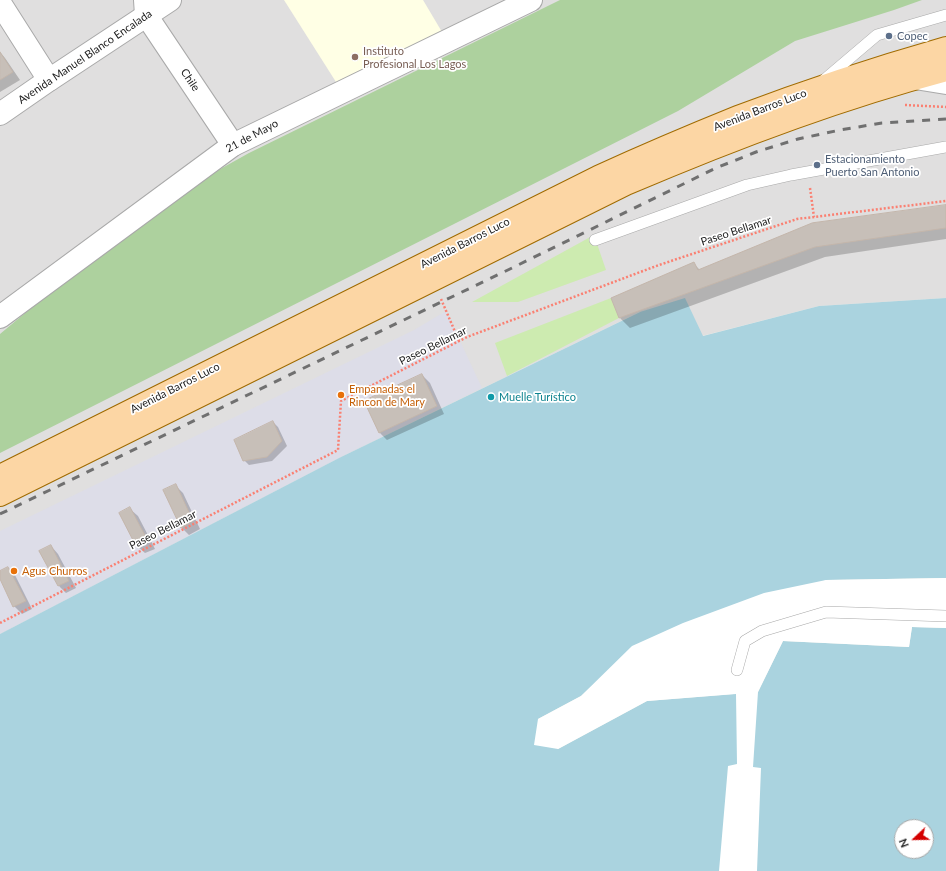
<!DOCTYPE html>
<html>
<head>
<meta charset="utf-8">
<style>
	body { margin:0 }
	#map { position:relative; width:946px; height:871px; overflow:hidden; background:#f2efe9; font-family:Lato,sans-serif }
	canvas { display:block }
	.north { position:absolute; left:894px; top:819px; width:40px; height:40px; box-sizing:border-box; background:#fff; border:1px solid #a7a7a7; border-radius:50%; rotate:248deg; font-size:11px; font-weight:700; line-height:16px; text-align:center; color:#222 }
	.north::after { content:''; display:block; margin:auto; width:14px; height:18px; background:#d40000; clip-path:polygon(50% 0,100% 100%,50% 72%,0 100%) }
</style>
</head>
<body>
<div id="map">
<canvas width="946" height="871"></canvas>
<div class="north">N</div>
</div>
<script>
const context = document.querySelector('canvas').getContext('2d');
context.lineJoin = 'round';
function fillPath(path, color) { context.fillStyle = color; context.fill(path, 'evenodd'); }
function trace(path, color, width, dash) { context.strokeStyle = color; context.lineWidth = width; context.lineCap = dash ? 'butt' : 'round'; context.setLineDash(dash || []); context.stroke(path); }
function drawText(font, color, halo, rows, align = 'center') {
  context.font = font + ' Lato,sans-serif'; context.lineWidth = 3.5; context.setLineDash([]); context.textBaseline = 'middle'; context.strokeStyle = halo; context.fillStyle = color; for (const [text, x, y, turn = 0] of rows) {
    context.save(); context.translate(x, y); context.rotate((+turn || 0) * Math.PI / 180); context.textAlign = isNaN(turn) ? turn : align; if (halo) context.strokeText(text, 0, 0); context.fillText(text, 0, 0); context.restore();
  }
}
const residential = new Path2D(`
	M0,0H946V298L819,306L702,336L640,312L339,458L0,634Z`);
const education = new Path2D(`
	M284,0H423L442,32L336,82Z`);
const grass = new Path2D(`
	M594,235L606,270L518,302H472Z
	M611,298L619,318L507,376L495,343Z`);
const forest = new Path2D(`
	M560,0H922L894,10L795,41L678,111L0,453V334L126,229L197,182L249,153Z`);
const plaza = new Path2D(`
	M446,311L482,388L339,458L0,634V531L414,330Z`);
const water = new Path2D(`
	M685,298L703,336L819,306L946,298V578L826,580L594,684L581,696L538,719L558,749L647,701L758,692L783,641L909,647L912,627L946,628V871H0V634L339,458L640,312ZM902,827H926V851H902Z`);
const pier = new Path2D(`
	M946,578V628L912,627L909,647L783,641L758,692L753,767L761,768L757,871H719L728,766L737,764L736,694L647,701L558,749L534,745L538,719L581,696L632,646L683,623L764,593L826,580Z`);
const shadow = new Path2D(`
	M0,52L5,58L20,80L0,92Z
	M946,206V239L825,257L630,328L620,318L694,264L700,270Z
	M422,375L430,383L444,414L387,440L380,433L365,402Z
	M273,422L278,427L287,446L272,461L249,465L244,460Z
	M176,486L183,493L200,529L189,535L182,528L165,490Z
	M130,509L138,516L150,539L138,544V546L151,541L155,549L145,553L137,546L121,514Z
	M51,546L58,554L76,588L66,593L59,586Z
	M8,568L15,575L32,609L22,614L14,606L0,576V572Z`);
const building = new Path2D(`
	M0,52L13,72L0,80Z
	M946,205V228L815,247L619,318L611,298L694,262L698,270L812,223Z
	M422,374L437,406L379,433L364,401Z
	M273,421L282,441L267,457L243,461L234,440Z
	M176,484L193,521L181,528L163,490Z
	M130,507L148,541L136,546L119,513Z
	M51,545L69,581L58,586L39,551Z
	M8,567L26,601L13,607L0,579V571Z`);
const path = new Path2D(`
	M905,105L946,107
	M810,188L814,217
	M441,299L459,341
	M0,623L338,450L341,401L467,337L659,265L797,219L946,201`);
const service = new Path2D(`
	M824,80L877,35L946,15
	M595,240L747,185L791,175L946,147
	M737,670L745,641L762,631L826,612L946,616`);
const minor = new Path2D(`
	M145,0L146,15L233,145
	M0,3L49,80`);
const tertiary = new Path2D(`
	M915,78L946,83
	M0,114L49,80L170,0
	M0,317L233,145L531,0`);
const primary = new Path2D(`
	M0,476L598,177C644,156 691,136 738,117C806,91 876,68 946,48
	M0,495L626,184C731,139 836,99 946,70`);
const rail = new Path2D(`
	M0,514L512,268L716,168L756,152L798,139L840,130L882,123L946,119`);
const markers = [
	[889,36,4,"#5c6f8a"],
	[355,57,4,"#8d6e63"],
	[817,165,4,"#5c6f8a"],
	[341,395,4,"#e8710a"],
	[491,397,4,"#0f9aa8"],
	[14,571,4,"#e8710a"]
];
const serviceNames = [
	["Copec",897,36],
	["Estacionamiento",825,159],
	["Puerto San Antonio",825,172]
];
const educationNames = [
	["Instituto",363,51],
	["Profesional Los Lagos",363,64]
];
const streetNames = [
	["Avenida Manuel Blanco Encalada",85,57,-34],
	["Chile",190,80,56],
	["Avenida Barros Luco",760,110,-21],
	["21 de Mayo",252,136,-28],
	["Paseo Bellamar",736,231,-18],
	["Avenida Barros Luco",465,243,-27],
	["Paseo Bellamar",433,346,-26],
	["Avenida Barros Luco",175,388,-27],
	["Paseo Bellamar",163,530,-27]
];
const foodNames = [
	["Empanadas el",349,389],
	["Rincon de Mary",349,402],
	["Agus Churros",22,571]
];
const cultureNames = [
	["Muelle Turístico",499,397]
];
fillPath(residential, '#e0dfdf');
fillPath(education, '#ffffe5');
fillPath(grass, '#cdebb0');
fillPath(forest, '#add19e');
fillPath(plaza, '#dddde8');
fillPath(water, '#aad3df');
fillPath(pier, '#fff');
fillPath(shadow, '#0003');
fillPath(building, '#c7bfb8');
trace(building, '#c4b6ab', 1);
trace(service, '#a9a9a9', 12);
trace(minor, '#a9a9a9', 24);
trace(tertiary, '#a9a9a9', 24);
trace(primary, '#a06b00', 24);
trace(path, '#fa8072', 2.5, [2, 2]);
trace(service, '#fff', 11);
trace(minor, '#fff', 22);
trace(tertiary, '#fff', 22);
trace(primary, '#fcd6a4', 22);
trace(rail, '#707070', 3, [8, 8]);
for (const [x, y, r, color] of markers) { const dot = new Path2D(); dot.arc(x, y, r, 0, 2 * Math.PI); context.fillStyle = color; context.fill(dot); trace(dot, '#fff', 1.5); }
drawText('11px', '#4e5e75', '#fff', serviceNames, 'left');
drawText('11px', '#785e54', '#fff', educationNames, 'left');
drawText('11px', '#222', '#fff', streetNames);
drawText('11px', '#c56008', '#fff', foodNames, 'left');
drawText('11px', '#0d838f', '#fff', cultureNames, 'left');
</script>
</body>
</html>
